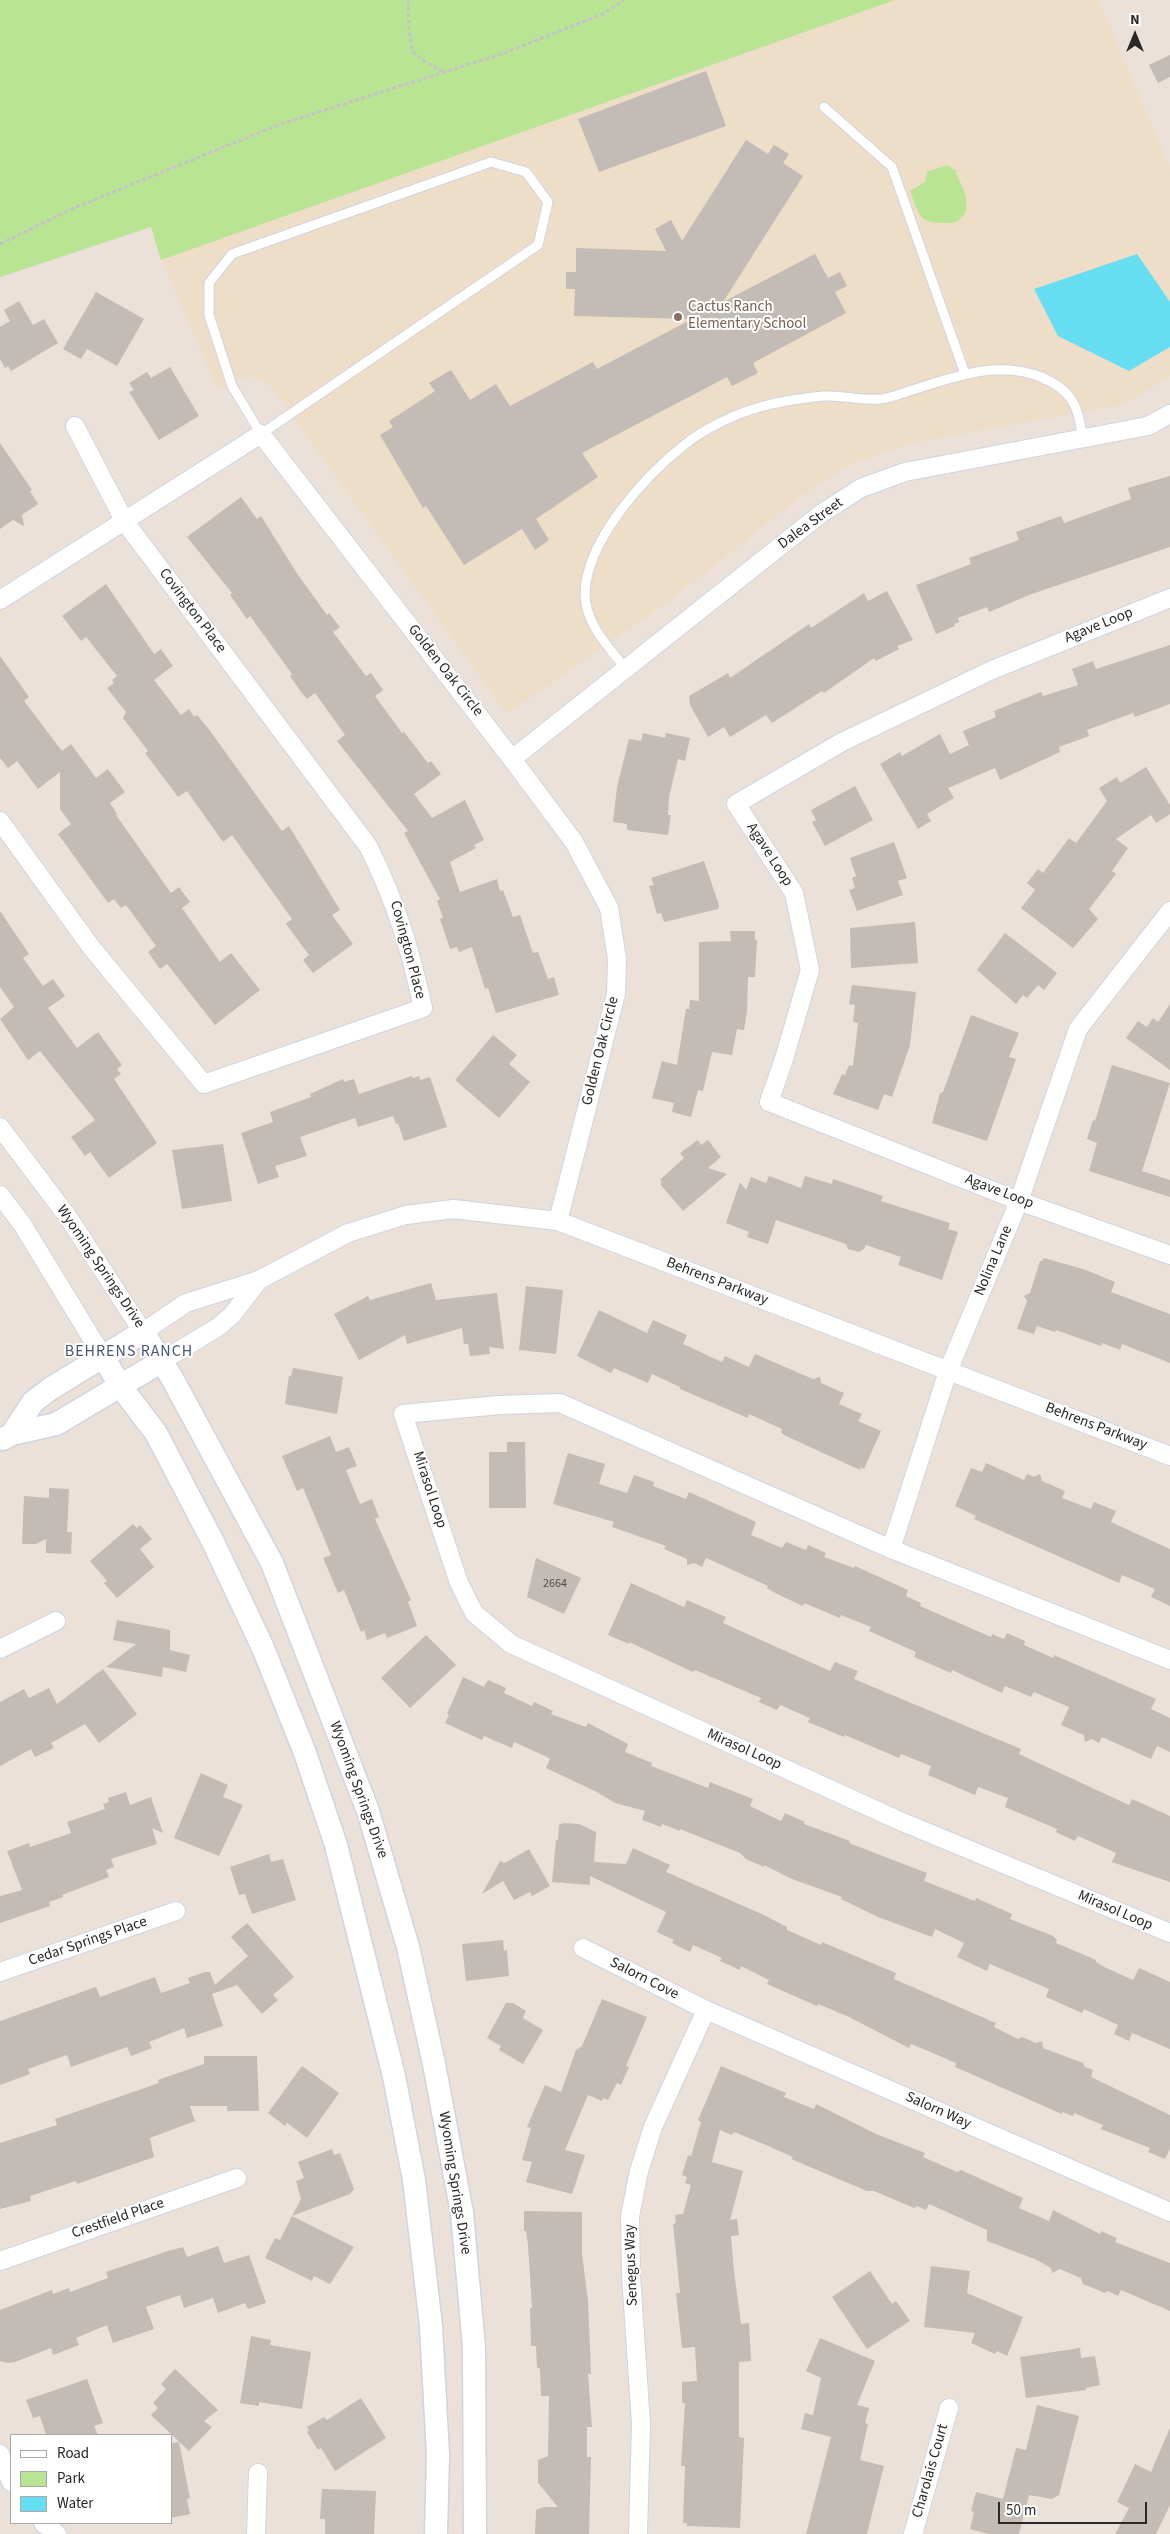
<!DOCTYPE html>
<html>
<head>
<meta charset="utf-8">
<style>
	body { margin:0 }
	#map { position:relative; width:1170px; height:2534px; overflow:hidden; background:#ebe1d9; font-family:"Source Sans 3",sans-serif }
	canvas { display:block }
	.legend { position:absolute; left:10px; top:2434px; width:162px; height:90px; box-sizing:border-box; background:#fff; border:1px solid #a9a9a9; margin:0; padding:6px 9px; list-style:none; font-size:15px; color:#282828 }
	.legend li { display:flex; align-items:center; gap:10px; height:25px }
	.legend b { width:25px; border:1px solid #a9a9a9 }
	.north { position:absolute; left:1110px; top:10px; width:50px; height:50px; -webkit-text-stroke:4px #fff; paint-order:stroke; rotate:0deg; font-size:14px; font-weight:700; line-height:20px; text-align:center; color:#282828 }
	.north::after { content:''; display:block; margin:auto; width:18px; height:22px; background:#282828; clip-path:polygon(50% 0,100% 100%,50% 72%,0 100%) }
	.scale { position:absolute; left:998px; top:2502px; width:149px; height:22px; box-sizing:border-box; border:2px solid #282828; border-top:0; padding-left:6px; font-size:15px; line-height:18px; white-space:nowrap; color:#282828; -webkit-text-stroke:4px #fff; paint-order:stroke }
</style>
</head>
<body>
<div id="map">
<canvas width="1170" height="2534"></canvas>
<ul class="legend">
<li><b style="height:6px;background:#fff"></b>Road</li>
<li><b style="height:14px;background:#b8e493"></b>Park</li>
<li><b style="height:14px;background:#67ddf2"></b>Water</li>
</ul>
<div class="north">N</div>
<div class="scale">50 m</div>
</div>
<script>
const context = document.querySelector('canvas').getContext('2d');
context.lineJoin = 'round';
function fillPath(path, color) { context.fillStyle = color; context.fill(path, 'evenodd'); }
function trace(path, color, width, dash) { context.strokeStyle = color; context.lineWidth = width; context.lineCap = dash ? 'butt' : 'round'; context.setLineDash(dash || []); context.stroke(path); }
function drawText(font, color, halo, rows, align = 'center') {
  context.font = font + ' "Source Sans 3",sans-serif'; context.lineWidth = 4; context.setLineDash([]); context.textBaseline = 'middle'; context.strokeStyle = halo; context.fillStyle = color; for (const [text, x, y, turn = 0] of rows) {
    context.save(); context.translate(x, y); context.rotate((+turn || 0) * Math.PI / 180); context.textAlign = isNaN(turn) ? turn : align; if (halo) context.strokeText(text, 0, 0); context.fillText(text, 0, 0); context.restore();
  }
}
const education = new Path2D(`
	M895,0H1099L1170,168V376L1124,404L912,443L849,465L801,496L673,598L507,714L269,384L249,375L218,390L161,260Z`);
const green = new Path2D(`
	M0,0H895L161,260L151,227L0,277Z
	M947,165L955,170C962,188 978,211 954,223C920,223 922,223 910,191L925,182L927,172Z`);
const water = new Path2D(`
	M1137,254L1170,302V347L1129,371L1058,336L1034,289Z`);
const building = new Path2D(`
	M1170,55V77L1158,83L1149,65Z
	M706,71L726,126L599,172L578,119Z
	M746,140L768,154L774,145L789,154L783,163L803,176L723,302L815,254L828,278L840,272L847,286L835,292L846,313L753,363L758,373L732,386L727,377L582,453L598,477L536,519L549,540L535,550L522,529L464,565L426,506L423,508L380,435L393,427L389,421L435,391L429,383L451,370L470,400L496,384L510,406L593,362L597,369L692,319L574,316L575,289H566V272H576V248L666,251L655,229L671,220L682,241Z
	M96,292L144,319L117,366L87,349L81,359L63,349Z
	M19,301L33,325L44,319L58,343L11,371L8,366L5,368L0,359V327L10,321L4,310Z
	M170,367L199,416L159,440L129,392L134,390L129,383L147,372L151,378Z
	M0,443L32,490L30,491L38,504L22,515L24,526L13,520L0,529Z
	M1170,476V547L1029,595L989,612L987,607L958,618L959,622L954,624L955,626L936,634L916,585L971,564L969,558L1019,540L1016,532L1061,516L1064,523L1131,499L1128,488Z
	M241,497L257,519L261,516L298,575L327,615L329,613L340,627L333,632L366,676L371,673L383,690L375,696L402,733L404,732L428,763L431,761L441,774L414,794L432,818L465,800L484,840L474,845L476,848L450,862L460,892L497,879L500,891L503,890L513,917L520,915L533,953L538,952L548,979L554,977L559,995L496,1013L488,988L485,989L472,947L459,952L457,947L450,949L440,919L443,917L437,901L440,899L404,833L408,831L337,741L345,735L315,693L307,699L301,692L290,676L292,674L250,616L247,619L230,595L232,593L187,537Z
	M106,584L154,654L161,649L173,666L154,680L181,715L189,709L194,717L197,715L208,728L282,831L289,826L340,910L332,915L353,944L313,973L303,960L309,955L286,924L292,919L232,835L223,842L187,791L178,797L145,753L148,751L123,718L126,712L107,688L114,683L112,680L117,676L86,637L81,641L62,616Z
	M887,591L913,640L897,646L899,649L876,661L874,658L824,693L822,691L772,723L766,715L730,737L724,727L708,737L690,705L689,696L728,673L730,678L809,624L811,628L864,593L868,601Z
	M1170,645V704L1135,717L1133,713L1087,730L1089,736L1059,747L1060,752L1000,780L995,768L948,788L954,798L927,814L931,821L918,829L880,764L900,752L902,756L940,734L950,754L969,745L963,731L996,717L994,711L1041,692L1043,696L1078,685L1072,669L1093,661L1096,669Z
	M0,656L29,697L24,701L62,751L71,744L96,778L108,769L125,792L110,803L117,814L116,815L171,893L179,887L190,902L182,908L220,962L231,953L260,990L215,1025L167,964L160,969L148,952L156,946L126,905L121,908L114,899L108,903L58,834L71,824L60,809V772L38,789L17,761L8,768L0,758Z
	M643,733L665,738L666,733L690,738L685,761L678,759L669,797L668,815H671L668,835L627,830V824L613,822L617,787L629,739L641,741Z
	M1146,767L1170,805V814L1156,823L1151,815L1116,839L1128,848L1112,871L1116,874L1089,909L1098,919L1073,948L1021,908L1035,890L1027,883L1038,869L1043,873L1069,838L1076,843L1107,801L1099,788L1117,777L1120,783Z
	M855,786L873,820L825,846L812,822L816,820L811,810Z
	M894,842L907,878L898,881L903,895L857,911L849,890L855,888L852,878L856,876L850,858Z
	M704,861L719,905L718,909L664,922L661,913L657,914L649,886L654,885L651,878Z
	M0,911L29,954L23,958L43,986L53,979L65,996L48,1008L77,1048L98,1032L122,1065L117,1069L121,1074L114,1079L157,1143L109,1178L90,1152L85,1156L71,1137L95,1120L40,1051L28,1060L0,1019L14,1007L0,987Z
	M915,922L918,963L851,968L850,928Z
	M730,931H755V940H757L755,977H748L747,1012L744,1030L737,1029L732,1055L712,1052L703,1091L698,1090L691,1117L672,1112L674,1103L652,1098L662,1061L677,1065L686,1009H689L690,1000L699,1001V942L731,941Z
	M1005,933L1057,973L1044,990L1038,985L1027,998L1023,995L1016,1004L977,970Z
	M852,985L916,992L910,1045L892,1097L884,1094L878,1110L833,1094L842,1074L845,1075L849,1065L853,1066L858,1023L853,1022L855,1005L849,1004Z
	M1170,1004V1070L1126,1038L1138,1021L1147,1027L1153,1018L1158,1022Z
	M971,1015L1019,1033L1009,1057L1016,1059L987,1141L932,1123L940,1093L943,1092Z
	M493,1035L517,1055L509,1064L530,1082L499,1118L455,1080Z
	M1112,1065L1170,1083L1142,1171L1170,1180V1197L1089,1171L1097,1143L1087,1139L1093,1120L1095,1121Z
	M412,1076L413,1078L419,1076L420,1080L430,1077L447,1127L404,1141L398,1123L396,1124L393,1116L358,1127L355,1118L300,1137L307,1156L275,1166L279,1177L258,1184L241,1133L273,1122L270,1112L311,1097L310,1094L343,1079L344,1082L354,1079L359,1094Z
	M698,1140L701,1145L708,1140L721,1157L708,1168L727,1174L683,1211L660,1184L662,1183L660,1180L684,1158L680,1153Z
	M223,1144L232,1201L182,1209L172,1150Z
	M769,1176L801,1188L805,1176L832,1184L833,1179L883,1196L881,1201L950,1223L948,1229L958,1232L942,1280L898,1265L901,1257L866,1245L864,1249L859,1252L848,1249L846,1244L776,1220L768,1244L747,1237L749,1232L726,1223L740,1182L746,1190L751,1177L766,1183Z
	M1044,1258L1086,1270L1115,1282L1111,1292L1170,1314V1363L1122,1344L1120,1350L1102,1343L1101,1346L1056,1330L1055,1332L1037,1326L1034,1334L1017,1329L1027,1301L1024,1296L1030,1293L1040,1261H1042Z
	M431,1283L436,1300L497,1293L504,1349L489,1347L490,1354L470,1356L468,1344H464L462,1328L407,1344L405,1335L359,1360L334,1314L368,1296L370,1300Z
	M526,1286L563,1290L556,1354L519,1350Z
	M599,1310L647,1333L653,1320L687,1335L683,1344L722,1362L725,1356L749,1367L755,1354L813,1379L820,1377L821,1383L844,1393L839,1404L862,1414L858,1421L881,1431L864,1469L861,1467L860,1470L784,1435L781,1432L782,1429L749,1414L748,1418L680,1389V1387L652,1374L648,1383L614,1368L611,1373L577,1356Z
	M293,1368L343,1377L337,1414L285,1404L289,1376H291Z
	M330,1436L336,1452L349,1447L357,1466L346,1470L360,1504L372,1499L379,1517L375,1519L411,1600L408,1602L417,1626L387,1638L385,1633L367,1640L364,1630L361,1632L344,1590L338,1593L323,1558L331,1555L303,1488L297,1491L282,1456Z
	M507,1442H525L526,1508H489V1452H507Z
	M568,1453L605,1464L599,1484L627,1493L634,1475L654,1482L653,1486L686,1499L689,1492L756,1522L751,1535L782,1548L786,1542L806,1550L808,1545L826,1553L824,1557L854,1568L855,1566L908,1590L906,1596L921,1603L920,1606L991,1637L992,1634L1004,1639L1007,1633L1025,1641L1024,1645L1053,1658L1054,1655L1156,1699L1151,1709L1170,1718V1752L1157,1746L1151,1759L1102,1737L1099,1743L1092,1739L1085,1742L1084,1735L1061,1725L1069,1707L1034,1692L1031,1697L1005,1686L1002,1693L952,1670L951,1673L914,1657L916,1652L869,1631L871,1627L841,1615L840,1618L804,1603L803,1606L775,1593L767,1588L768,1586L706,1558L702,1567L694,1563L687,1565V1559L664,1549L666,1546L612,1527L614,1522L553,1504Z
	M986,1463L1024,1480L1027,1474L1034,1477L1040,1474L1042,1481L1065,1491L1062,1498L1091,1509L1094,1502L1116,1511L1111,1522L1170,1549V1606L1151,1597L1155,1589L1122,1575L1119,1583L974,1519L976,1516L955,1506L971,1468L982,1472Z
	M49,1488L69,1489L67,1532H72L71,1554L46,1553V1539L36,1544H22L24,1496L49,1498Z
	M133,1524L137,1528L140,1525L152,1539L140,1549L154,1567L117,1598L104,1583L107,1581L90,1561Z
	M536,1558L581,1578L564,1614L527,1597Z
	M631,1583L684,1607L687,1600L726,1617L723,1623L830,1671L835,1662L858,1671L854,1679L1021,1749L1019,1754L1129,1805L1132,1799L1170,1816V1882L1112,1862L1116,1853L1078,1836L1075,1841L1056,1832L1057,1829L1005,1807L1008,1798L978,1787L975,1795L956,1787L928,1775L931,1766L901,1754L899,1758L845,1735L844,1737L808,1722L810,1718L780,1705L777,1710L759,1702L761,1698L695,1670L693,1672L629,1642V1644L608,1635Z
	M117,1620L170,1630V1650L190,1655L186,1672L163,1667L162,1677L106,1667L136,1644L113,1640Z
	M426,1635L456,1665L410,1708L381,1678Z
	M103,1669L137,1714L99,1743L85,1724L51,1743L54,1748L35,1757L31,1749L0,1766V1702L24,1689L29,1698L49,1688L57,1704Z
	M463,1677L484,1687L488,1680L506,1688L504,1693L532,1706L534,1702L553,1711L551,1714L586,1727L588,1723L628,1744L625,1752L652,1763L651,1766L708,1788L710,1782L753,1799L750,1806L781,1821L785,1813L805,1822L804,1824L850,1841L849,1843L927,1873L924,1881L975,1901L976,1898L1012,1914L1010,1919L1053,1936L1057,1940L1056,1943L1096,1960V1962L1102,1966L1133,1980L1139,1968L1170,1982V2049L1132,2033L1129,2041L1114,2034L1118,2025L1084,2009L1082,2013L1046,1997L1049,1989L990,1964L987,1971L957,1957L964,1943L935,1929L932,1937L878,1917L841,1899L842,1897L792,1879L764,1865V1867L746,1859L740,1853L680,1829V1831L662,1824L661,1827L642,1820L645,1811L615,1803L597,1792L546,1768L550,1759L547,1757L514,1742L512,1748L484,1736L482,1740L445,1723L449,1715L447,1714Z
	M201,1773L228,1785L223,1797L243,1805L219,1856L174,1838Z
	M126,1792L130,1805L151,1797L163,1833L152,1828L157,1844L111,1859L114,1867L106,1870L109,1877L62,1895L63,1897L49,1902L50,1906L0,1923V1896L22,1890L7,1851L29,1843L30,1847L71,1833L67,1822L105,1809L103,1804L109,1802L108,1798Z
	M564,1823L579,1824L596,1832L594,1862L626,1864L633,1848L670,1865L666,1872L764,1915L787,1927V1930L821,1945L822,1942L896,1973L894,1979L996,2023L994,2027L1018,2039L1022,2037L1036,2043L1042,2041L1043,2048L1083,2063L1085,2067L1093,2070L1091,2077L1170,2115V2149L1165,2159L1148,2152L1150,2148L1101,2129L1103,2125L1074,2113L1073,2116L1062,2112V2114L955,2067L956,2063L928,2051L911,2044L909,2048L847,2016L818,2004L817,2006L767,1984L769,1980L741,1966L740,1970L720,1961L722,1958L693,1945L690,1952L672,1943L674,1940L657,1932L666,1912L590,1876V1885L552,1882L556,1840H558L559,1825Z
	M529,1849L550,1886L532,1896L530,1892L514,1900L503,1881L482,1894L500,1861L505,1863Z
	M269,1854L271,1862L283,1859L296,1900L252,1914L245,1894L239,1895L230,1867Z
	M247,1923L294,1977L273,1995L278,2000L262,2014L237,1985L212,1994L223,2026L187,2038L184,2028L149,2042L152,2048L131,2056L127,2047L71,2067L67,2055L28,2069L30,2074L0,2085V2021L96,1987L100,1997L155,1977L161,1993L190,1983L188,1978L205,1972H210L215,1985L248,1956L231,1937Z
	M503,1940L504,1951L507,1950L509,1976L466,1981L462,1944Z
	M602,1999L647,2017L626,2066L629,2067L621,2085L617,2083L608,2100L603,2098L602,2101L588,2095L565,2150L585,2155L572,2194L526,2182L532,2162L522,2160L531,2128L527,2127L545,2085L561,2092L576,2050L582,2046Z
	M506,2003H513L526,2011L523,2018L543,2030L523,2064L499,2050L501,2046L487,2038Z
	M204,2056H257L259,2111H227V2106H190L195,2121L150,2138L154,2157L77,2184L76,2181L30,2196L31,2201L0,2209V2143L57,2125L55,2119L159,2083L158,2080L204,2064Z
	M302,2066L339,2093L307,2138L287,2123L285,2126L268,2113Z
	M721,2066L786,2093L784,2097L814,2109L816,2104L876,2134L925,2153L923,2157L957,2172L961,2170L1023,2198L1019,2208L1049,2221L1053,2210L1100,2234L1101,2231L1117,2238L1115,2242L1170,2263V2311L1121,2290L1118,2296L1108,2291L1105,2293L1083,2284L1081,2278L1060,2269L1052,2273L1051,2268L1037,2260L987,2241V2230L929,2204L926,2210L917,2206L914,2208L874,2191H867L791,2159L793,2157L766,2145L734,2132L732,2135L720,2130L712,2162L743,2171L730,2220L737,2219L739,2235L731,2236L734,2271L741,2324L749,2323L751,2361L739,2362V2437L744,2438L740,2528L687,2526V2523H683L685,2466H681L685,2403H682V2382L697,2381L695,2347L682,2348L676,2293H680L673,2224L676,2223L675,2215L683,2214L691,2185L685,2183L687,2177L682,2175L688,2155L691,2156L701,2122L698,2120Z
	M332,2149L334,2155L340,2153L354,2189L350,2194L292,2216L301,2199L296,2181L304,2178L298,2162Z
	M524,2211L582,2212V2254L588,2301L590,2346L591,2374H588L592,2427H587V2457H591L589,2534H535L536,2510L544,2507H558L538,2483V2460L548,2456L549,2396H541L540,2369L537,2367L536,2346H531L530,2308H532L528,2245L526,2231H524Z
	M292,2216L354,2247L330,2284L314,2276L312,2281L265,2258L275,2238L280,2240Z
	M218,2246L224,2263L249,2255L266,2303L248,2309L245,2303L218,2313L213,2298L184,2308L180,2295L146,2307L154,2329L113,2343L107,2325L76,2338L79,2345L53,2355L51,2348L15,2362L7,2363L0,2361V2310L52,2290L53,2294L69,2288L70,2292L108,2278L106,2272L168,2251L183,2247L187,2257Z
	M931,2266L970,2271L967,2293L1023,2317L1007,2356L997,2351L995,2354L971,2343L975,2333L924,2327Z
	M870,2271L892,2304L896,2301L910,2321L867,2349L832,2297Z
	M251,2336L271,2340L270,2345L311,2352L302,2409L259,2402V2406L240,2403Z
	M820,2338L875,2361L857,2405L869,2408L865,2423L868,2424L860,2460L884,2466L867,2534H806L831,2437L801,2429L805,2413L813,2415L821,2378L806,2371Z
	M1080,2348L1081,2358L1095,2356L1100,2385L1086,2388V2390L1026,2398L1020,2357Z
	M175,2369L218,2410L204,2421L212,2427L189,2451L151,2415L158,2408L153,2403L166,2389L161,2384Z
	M87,2379L103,2423L94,2426L98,2435H46L40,2416L33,2418L26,2400Z
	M361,2398L386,2438L335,2471L321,2448L318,2450L307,2432L309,2431L307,2427L324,2417L327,2420Z
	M1037,2405L1079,2416L1059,2495L1052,2499L1029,2495L1019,2534H989L970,2529L974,2512L971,2511L976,2492L1003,2499L1016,2448L1026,2450Z
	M1170,2428V2505L1156,2534H1115L1129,2508L1117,2502L1135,2464L1151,2472Z
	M179,2442L190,2498L187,2499L190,2514L171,2518V2443Z
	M322,2489L376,2491L374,2534H325V2519H320Z`);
const path = new Path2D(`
	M408,0L409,30L412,51L425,62L446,73
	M0,244L74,208L278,125L504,53L603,14L624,0`);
const service = new Path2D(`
	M824,107L892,167L965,374
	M491,162L526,172L548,202L538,245L261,434L232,386L209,315V283L232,254Z
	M626,669C609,648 585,623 585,594C586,541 644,477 683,446C703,429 735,414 760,407C780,401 804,398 824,396C842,395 862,401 880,399C890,398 900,394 909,391C952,378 998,359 1041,377C1074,391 1077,406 1083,438`);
const minor = new Path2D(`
	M1170,598L992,670L842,742L736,804L794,893L810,970L784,1059L769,1102L1019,1201L1170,1255
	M0,600L261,434L512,759L574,842L609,908L617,959L616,994L558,1221
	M512,759L822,513L861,488L905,472L1148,426L1170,414
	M0,821L91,947L204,1084L423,1008C410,948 396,902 368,846L125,522L75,426
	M0,1127L68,1217L143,1332L186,1303L259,1280L232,1315L218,1327L162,1361
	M0,1195L22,1224L102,1355
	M259,1280L348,1233L406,1215L453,1209L558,1221L1170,1456
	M891,1549L948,1371L1019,1201L1078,1029L1170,911
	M0,1649L56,1621
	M1170,1660L891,1549L560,1403L499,1405L403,1414L459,1583L474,1613L511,1644L900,1821L1170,1933
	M583,1948L706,2010L1170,2212
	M0,1972L176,1911
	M0,2261L237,2178
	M0,2454L11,2482
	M43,2523L57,2534
	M256,2534L258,2473
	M638,2534L641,2424L631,2275L630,2216L639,2171L653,2127L706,2010
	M913,2534L949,2408`);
const tertiary = new Path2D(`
	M102,1355L121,1387L156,1433L214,1544L263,1648L305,1753L336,1845L394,2076L414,2180L431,2326L438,2455L436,2534
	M12,1434L33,1402L50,1389L143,1332L172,1378L272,1563L368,1811L408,1947L434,2064L462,2213L474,2347L475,2534
	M3,1439L12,1434L56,1424L162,1361`);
const markers = [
	[678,317,5,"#8d6e63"]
];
const numberNames = [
	["2664",555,1584]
];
const educationNames = [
	["Cactus Ranch",688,308],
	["Elementary School",688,325]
];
const streetNames = [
	["Dalea Street",811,524,-36],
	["Covington Place",192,611,53],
	["Agave Loop",1099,626,-22],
	["Golden Oak Circle",445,671,52],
	["Agave Loop",769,855,57],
	["Covington Place",407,950,75],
	["Golden Oak Circle",601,1051,-76],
	["Agave Loop",999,1192,21],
	["Nolina Lane",994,1261,-67],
	["Wyoming Springs Drive",100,1267,56],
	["Behrens Parkway",717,1282,21],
	["Behrens Parkway",1096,1427,21],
	["Mirasol Loop",429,1490,72],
	["Mirasol Loop",744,1750,24],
	["Wyoming Springs Drive",358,1790,70],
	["Mirasol Loop",1115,1911,23],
	["Cedar Springs Place",88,1942,-19],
	["Salorn Cove",644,1979,27],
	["Salorn Way",938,2111,24],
	["Wyoming Springs Drive",454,2183,81],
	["Crestfield Place",118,2219,-19],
	["Senegus Way",632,2265,-92],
	["Charolais Court",931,2471,-74]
];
const neighbourhoodNames = [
	["BEHRENS RANCH",129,1352]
];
fillPath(education, '#eeddc7');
fillPath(green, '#b8e493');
fillPath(water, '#67ddf2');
fillPath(building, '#c3bbb6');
trace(service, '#ced4e2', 11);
trace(minor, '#ced4e2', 20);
trace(tertiary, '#ced4e2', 25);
trace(path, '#c3c3c3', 3, [4, 2.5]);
trace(service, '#fff', 9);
trace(minor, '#fff', 18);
trace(tertiary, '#fff', 22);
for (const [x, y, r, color] of markers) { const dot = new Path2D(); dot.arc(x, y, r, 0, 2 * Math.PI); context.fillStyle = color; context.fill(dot); trace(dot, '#fff', 2); }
drawText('12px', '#4f4d4c', null, numberNames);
drawText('15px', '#785e54', '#fff', educationNames, 'left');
drawText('15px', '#282828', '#fff', streetNames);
context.letterSpacing = '1px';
drawText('16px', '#475679', '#fff', neighbourhoodNames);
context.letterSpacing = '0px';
</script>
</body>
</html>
